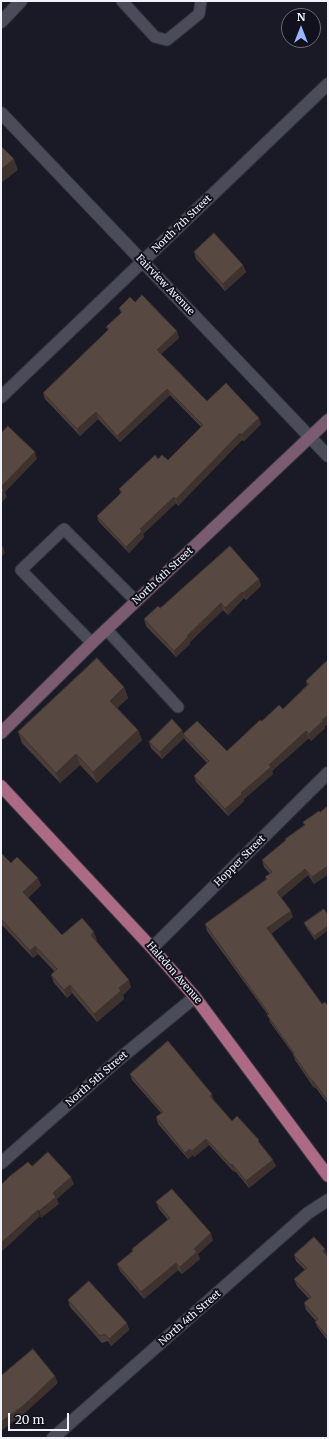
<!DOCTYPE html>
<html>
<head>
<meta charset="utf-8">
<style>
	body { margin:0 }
	#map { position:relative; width:329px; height:1439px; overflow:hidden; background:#191a26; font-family:Merriweather,serif }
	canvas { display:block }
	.frame { position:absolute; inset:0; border:2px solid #f0f1f9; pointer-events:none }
	.north { position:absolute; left:281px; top:8px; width:40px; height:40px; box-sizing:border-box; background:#10111c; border:1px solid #6a6b74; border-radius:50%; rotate:0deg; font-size:11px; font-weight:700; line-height:16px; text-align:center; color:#f0f1f9 }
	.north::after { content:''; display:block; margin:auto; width:14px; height:18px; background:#9ab5fd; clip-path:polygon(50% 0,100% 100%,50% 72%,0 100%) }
	.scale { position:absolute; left:8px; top:1413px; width:61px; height:18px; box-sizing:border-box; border:2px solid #f0f1f9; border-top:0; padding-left:5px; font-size:12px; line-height:14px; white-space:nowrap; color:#f0f1f9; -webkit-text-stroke:3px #10111c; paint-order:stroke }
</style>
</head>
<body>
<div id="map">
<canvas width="329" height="1439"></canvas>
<div class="frame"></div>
<div class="north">N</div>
<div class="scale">20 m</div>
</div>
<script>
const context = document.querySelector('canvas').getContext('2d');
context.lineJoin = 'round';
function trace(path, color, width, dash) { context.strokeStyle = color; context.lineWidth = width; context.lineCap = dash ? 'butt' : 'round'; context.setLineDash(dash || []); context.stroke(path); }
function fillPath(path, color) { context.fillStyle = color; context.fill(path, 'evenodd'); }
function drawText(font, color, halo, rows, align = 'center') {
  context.font = font + ' Merriweather,serif'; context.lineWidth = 4; context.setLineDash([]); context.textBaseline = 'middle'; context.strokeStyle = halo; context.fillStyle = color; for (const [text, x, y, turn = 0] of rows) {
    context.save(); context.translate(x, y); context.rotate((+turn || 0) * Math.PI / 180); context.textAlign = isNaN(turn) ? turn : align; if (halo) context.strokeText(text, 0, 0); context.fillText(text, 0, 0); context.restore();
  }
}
const service = new Path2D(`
	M122,1L155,37L167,40L199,14L201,1
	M106,629L178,707
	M92,643L21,570L64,529L136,601`);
const minor = new Path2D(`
	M1,113L328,456
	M1,397L328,84
	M152,948L328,773
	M1,1163L118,1060L195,997
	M53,1438L308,1213L328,1200`);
const tertiary = new Path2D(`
	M1,22L21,1`);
const secondary = new Path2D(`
	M1,733L92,643L328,420`);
const primary = new Path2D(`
	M1,786L152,948L195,997L328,1176`);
const wall = new Path2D(`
	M194,252L243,265L246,272L225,291L196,259Z
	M135,302L177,331L179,338L161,354L207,401L261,424L244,441L242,440L178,506L176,503L143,534L144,537L129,553L99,522L97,516L121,494L119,489L158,459L168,460L201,427L170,395L120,442L98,419L80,436L45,399L43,393L108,330L106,327L121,313L119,308Z
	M259,579L261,586L246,600L244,598L228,615L223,610L190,642V644L176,657L146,626L144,619L160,608Z
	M328,660V724L325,726V728L311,741L309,738L272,771L273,774L244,799V801L228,816L196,782L194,776L207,763L186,741L184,738L162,759L151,748L149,742L182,730L183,734L227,751L262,721L283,709L307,685L306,681Z
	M124,687L128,698L117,708L138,730L142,740L97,783L80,765L60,783L22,743L18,732Z
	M319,811L314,884L308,875L281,898L293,917L271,934L322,1004L328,1006V1104L315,1087L314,1088L295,1060L293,1054L270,1022L268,1015L207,931L205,924L266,879L265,877L270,874L264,867L262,860L286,840L285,839L304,825L303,822Z
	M1,853L11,863L41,885L28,898L62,935L97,940L96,941L131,987L123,995L124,999L97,1022L72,993L67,998L54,983L51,975L55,972L38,954L33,958L1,924Z
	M328,915V930L315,940L306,927L304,923Z
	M130,1074L214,1101L232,1121L262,1146L276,1166L249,1188L235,1171L234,1172L209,1145L194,1157L193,1155L188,1159L158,1124L156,1117L161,1113L132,1080Z
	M156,1202L213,1240L198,1254L200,1259L182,1274L178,1270L144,1299L120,1271L117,1264L133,1251L132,1249L168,1220L159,1209Z
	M294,1255L328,1256H327L328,1257V1341L318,1328L315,1322L316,1321L306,1310L304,1303L309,1299L297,1286L294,1279L305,1270L296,1261Z
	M68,1300L127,1323L129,1330L111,1346L108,1341L102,1343L70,1307Z`);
const shadedWall = new Path2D(`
	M14,159L18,170L1,183V170Z
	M243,265L246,272L225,291L223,284Z
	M177,331L179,338L159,356L157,350Z
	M167,389L170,395L120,442L117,436Z
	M96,412L98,419L80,436L77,429Z
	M259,418L261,424L244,441L241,435Z
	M240,433L242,440L178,506L176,499Z
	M35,452L37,459L5,492L7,497L1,503V487Z
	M174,497L176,503L143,534L144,537L129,553L126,547L140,529Z
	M3,546L5,553L1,557V548Z
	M259,579L261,586L246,600L243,593Z
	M242,592L244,598L228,615L225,608Z
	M221,603L223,610L190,642V644L176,657L174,651L187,636Z
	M124,687L128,698L114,711L110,701Z
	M328,715V724L325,726V728L311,741L309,734Z
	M138,730L142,740L97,783L93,772Z
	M182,730L184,738L162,759L160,752Z
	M306,731L309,738L272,771L273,774L244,799V801L228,816L225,809L269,765Z
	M76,754L80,765L60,783L56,773Z
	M328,866V875L314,884L312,877Z
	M305,869L308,875L279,899L277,892Z
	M38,878L41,885L26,900L23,892Z
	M291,911L293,917L269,935L267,928Z
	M328,926V930L315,940L314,936Z
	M94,932L97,940L94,942L91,935Z
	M35,946L38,954L33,958L30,951Z
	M129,980L131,987L123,995L124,999L97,1022L94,1014L119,988Z
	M70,985L72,993L67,998L64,990Z
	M312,1081H313L315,1087L314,1088Z
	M212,1094L214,1101L210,1096Z
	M206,1139L209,1145L194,1157L192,1151Z
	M190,1149L193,1155L188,1159L185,1153Z
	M273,1160L276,1166L249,1188L246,1181Z
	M232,1164L235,1171L234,1172L231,1165Z
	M71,1177L74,1184L57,1199L59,1204L41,1218L39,1211L53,1193Z
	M38,1210L40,1216L9,1245L1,1252V1243Z
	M211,1233L213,1240L198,1254L200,1259L182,1274L180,1267L194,1249Z
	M325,1249L328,1256L325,1258L323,1251Z
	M176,1263L178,1270L144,1299L141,1292Z
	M127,1323L129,1330L111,1346L109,1339Z
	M55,1376L58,1383L25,1413L1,1431V1422Z`);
const building = new Path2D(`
	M1,146L14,159L1,170Z
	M214,233L243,265L223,284L194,252Z
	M142,295L177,331L157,350L207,401L226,383L259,418L241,435L240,433L176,499L174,497L140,529L142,531L126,547L97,516L122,492L119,489L155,455L158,459L162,455L168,460L203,425L167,389L117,436L96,412L77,429L43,393L109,329L106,327L122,312L119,308L130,297L135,302Z
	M8,426L35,452L1,487V433Z
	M1,487L4,490L1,494Z
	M230,546L259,579L243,593L242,592L225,608L221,603L187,636L188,637L174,651L144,619L158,606L160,608Z
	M97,658L124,687L110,701L138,730L93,772L76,754L56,773L18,732Z
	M328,660V715L322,720L323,721L309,734L306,731L269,765L271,767L241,793L242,794L225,809L194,776L209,761L183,734L197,721L227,751L260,720L262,721L279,705L283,709L309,684L306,681Z
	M172,719L182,730L160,752L149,742Z
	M328,806V866L312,877L305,869L277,892L291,911L267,928L322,1004L325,1002L328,1006V1101L313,1081H312L293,1054L294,1053L267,1015L269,1014L205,924L267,879L265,877L272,872L262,860L286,840L285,839L305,825L303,822L319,811L320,812Z
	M1,853L11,863L17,857L38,878L23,892L62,935L82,918L94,932L91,935L129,980L119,988L121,991L94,1014L70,985L64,990L51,975L57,969L35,946L30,951L1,919Z
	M324,909L328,915V926L314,936L304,923Z
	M168,1041L212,1094L210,1096L232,1121L237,1116L259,1140L258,1141L273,1160L246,1181L232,1164L231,1165L206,1139L192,1151L190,1149L185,1153L156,1117L163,1112L130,1074Z
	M48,1152L71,1177L53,1193L56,1197L39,1211L38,1210L1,1243V1185L10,1176L28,1162L32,1166Z
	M172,1189L211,1233L194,1249L197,1252L180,1267L176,1263L141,1292L117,1264L133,1251L132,1249L170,1218L156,1202Z
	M314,1237L325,1249L323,1251L328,1257V1337L315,1322L318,1319L304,1303L311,1297L294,1279L307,1268L294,1255Z
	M89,1281L127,1323L109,1339L105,1334L100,1336L68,1300Z
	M33,1349L55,1376L23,1406L1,1422V1376Z`);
const streetNames = [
	["North 7th Street",182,224,-44],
	["Fairview Avenue",165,285,46],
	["North 6th Street",163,576,-43],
	["Hopper Street",240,861,-45],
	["Haledon Avenue",174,973,49],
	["North 5th Street",97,1079,-41],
	["North 4th Street",190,1318,-41]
];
trace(service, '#34343d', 13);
trace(minor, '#34343d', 14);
trace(tertiary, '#34343d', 14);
trace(secondary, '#34343d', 14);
trace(primary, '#34343d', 14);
trace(service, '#4b4c5a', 11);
trace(minor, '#4b4c5a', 12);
trace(tertiary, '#4b4c5a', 12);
trace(secondary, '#7b5b6f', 12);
trace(primary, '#ac6a84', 12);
fillPath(wall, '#4b3e39');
fillPath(shadedWall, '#3d322e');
fillPath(building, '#574842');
trace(building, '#3d322e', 1);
drawText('10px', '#f0f1f9', '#10111c', streetNames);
</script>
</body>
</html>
